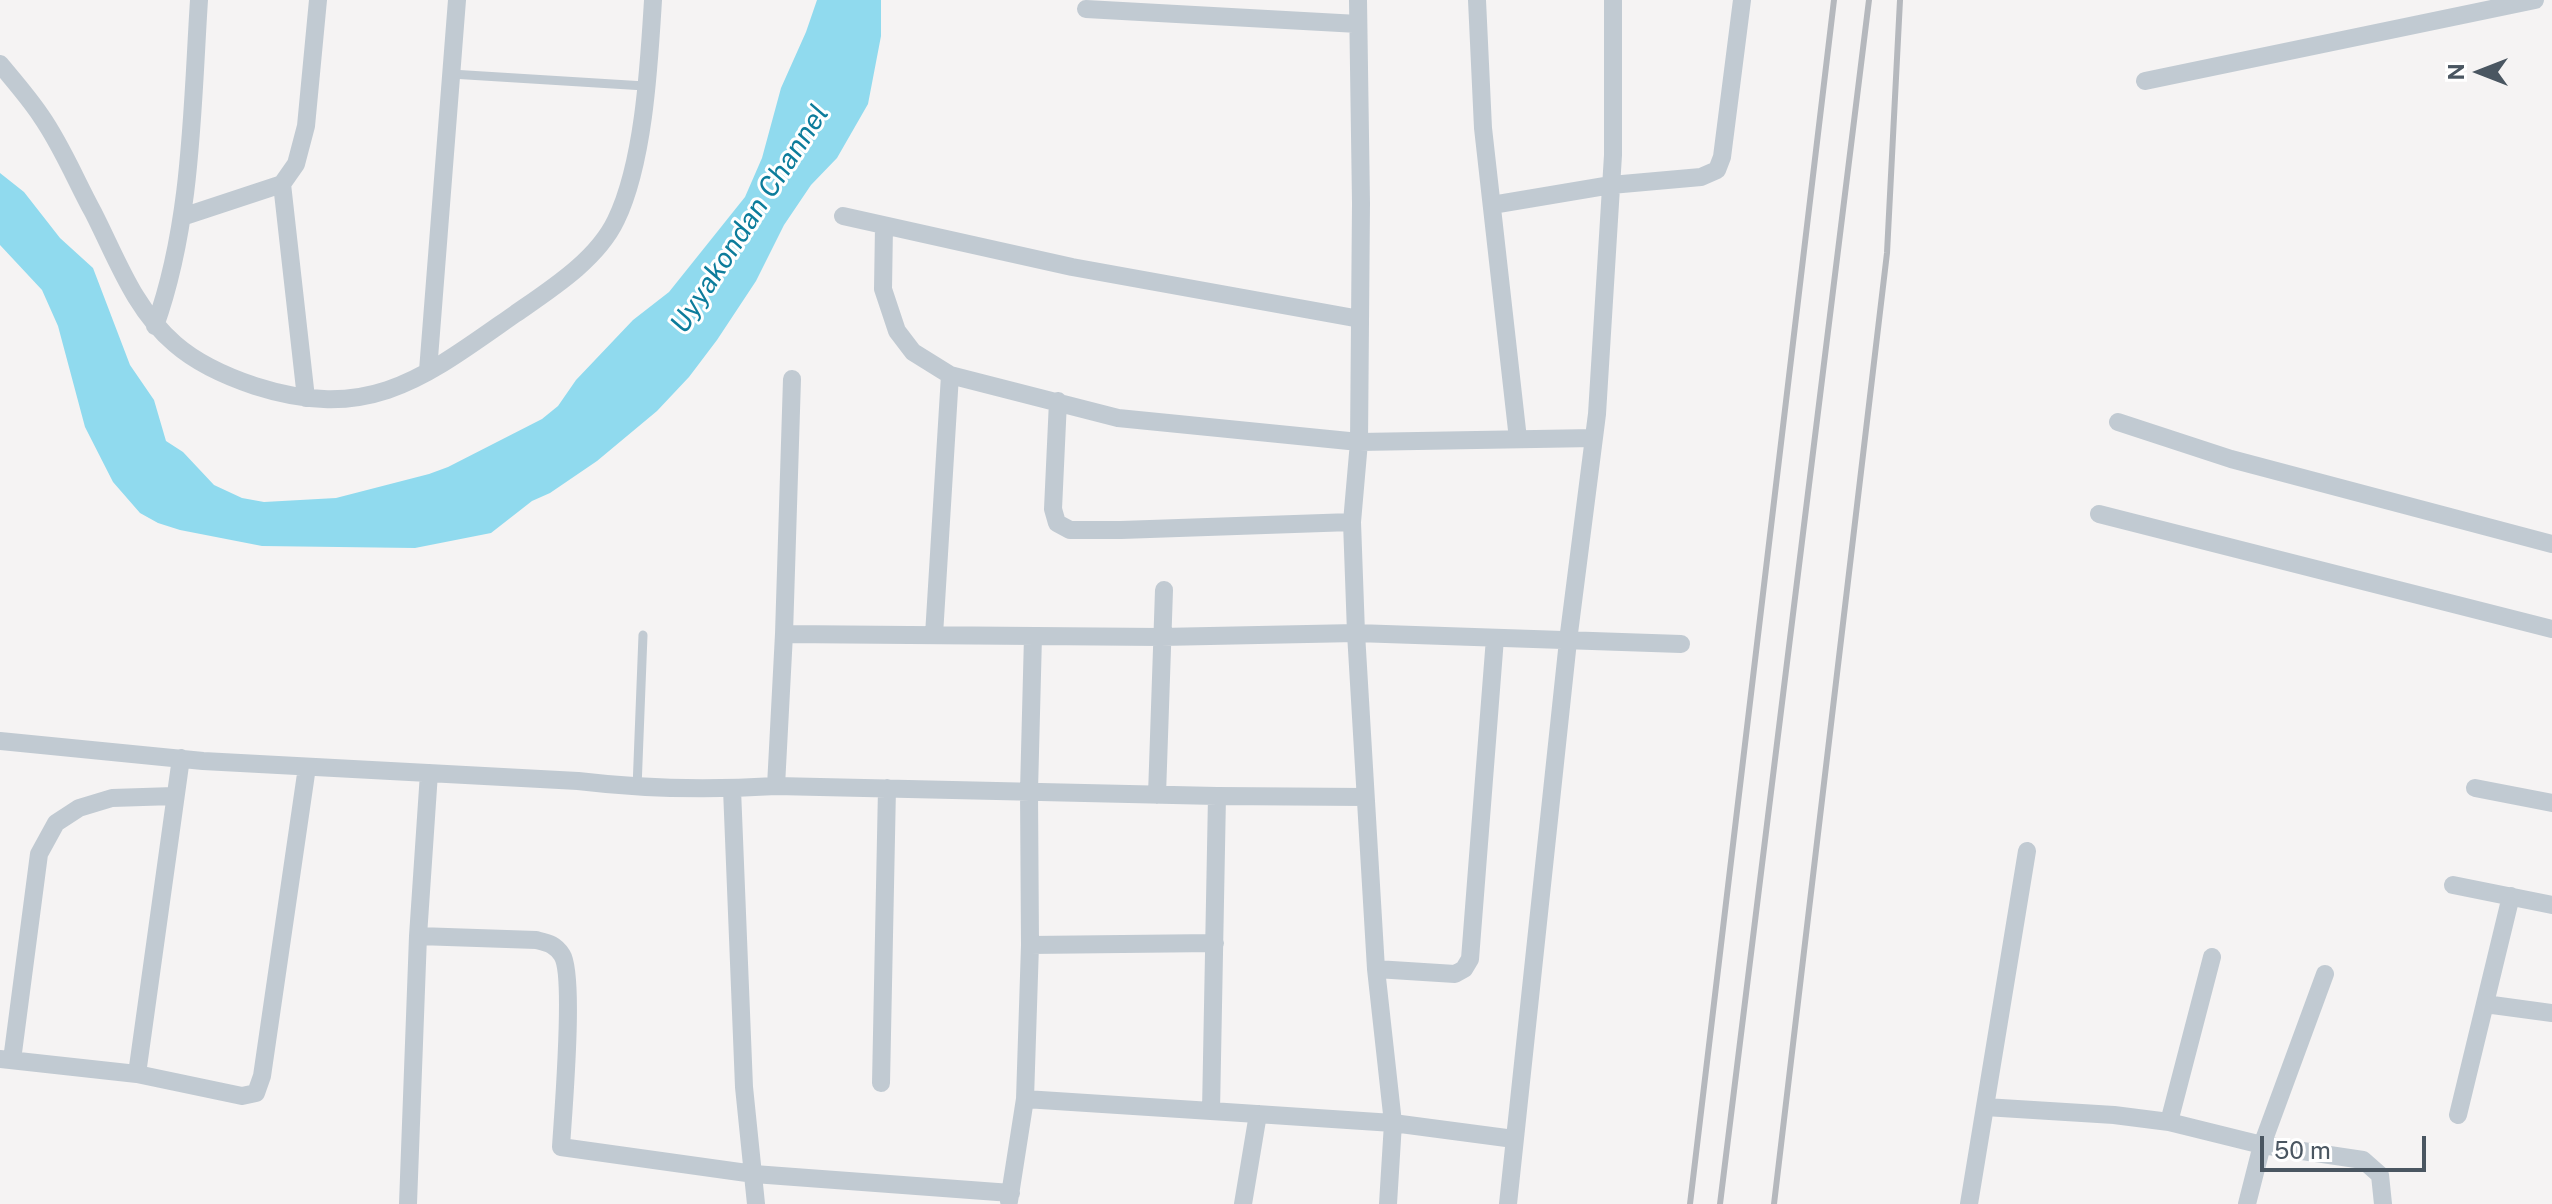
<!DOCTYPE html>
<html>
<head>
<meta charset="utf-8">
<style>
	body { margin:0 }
	#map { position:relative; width:2552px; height:1204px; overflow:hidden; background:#f5f3f3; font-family:"Public Sans",sans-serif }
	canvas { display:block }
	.north { position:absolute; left:2440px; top:32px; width:80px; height:80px; -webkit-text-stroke:6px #fff; paint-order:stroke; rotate:270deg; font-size:22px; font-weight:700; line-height:32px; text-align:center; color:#4a5661 }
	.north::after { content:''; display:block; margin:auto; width:28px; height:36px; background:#4a5661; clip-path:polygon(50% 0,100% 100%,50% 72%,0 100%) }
	.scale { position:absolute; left:2260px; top:1136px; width:166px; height:36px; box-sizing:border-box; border:4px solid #4a5661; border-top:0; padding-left:10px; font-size:24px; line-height:28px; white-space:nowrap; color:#4a5661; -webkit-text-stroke:6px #fff; paint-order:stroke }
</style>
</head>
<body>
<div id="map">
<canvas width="2552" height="1204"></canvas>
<div class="north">N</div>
<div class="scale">50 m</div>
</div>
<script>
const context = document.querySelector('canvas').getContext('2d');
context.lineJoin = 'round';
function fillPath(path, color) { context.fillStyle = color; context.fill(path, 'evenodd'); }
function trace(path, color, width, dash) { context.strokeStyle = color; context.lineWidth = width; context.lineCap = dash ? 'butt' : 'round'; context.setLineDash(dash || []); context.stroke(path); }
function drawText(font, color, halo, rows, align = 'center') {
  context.font = font + ' "Public Sans",sans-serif'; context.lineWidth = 6; context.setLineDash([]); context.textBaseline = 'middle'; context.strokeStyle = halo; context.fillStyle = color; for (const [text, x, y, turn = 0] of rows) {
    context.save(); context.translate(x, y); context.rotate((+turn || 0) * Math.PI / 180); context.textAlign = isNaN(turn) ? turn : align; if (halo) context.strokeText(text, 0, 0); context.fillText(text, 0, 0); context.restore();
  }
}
const water = new Path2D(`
	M817,0H881V36L868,104L837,158L811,185L784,225L756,281L717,340L689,377L657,411L597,461L550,493L532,501L491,533L415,548L262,546L180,530L158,523L140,513L113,482L85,427L58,326L42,290L0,245V173L24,192L60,238L93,268L130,365L154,400L166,441L183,452L214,485L242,498L264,502L336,498L429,474L448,467L542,419L558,406L576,380L633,320L669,292L745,197L762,158L781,88L806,32Z`);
const lane = new Path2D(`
	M451,74L645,86
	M637,788L643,635`);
const street = new Path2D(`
	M1358,0L1361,203L1359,442L1352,522L1356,633L1681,644
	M1477,0L1483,128L1518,439
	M1086,9L1358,24
	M0,64C14,81 29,98 41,116C62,146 76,181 93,212C117,259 134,309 175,344C198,364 228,377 255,386C370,423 425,377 515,314C551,289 597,260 616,220C644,162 649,65 653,0
	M2145,81L2535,0
	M282,184L306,398
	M1492,205L1611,185L1701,177L1717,170L1722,157L1742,0
	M843,216L1072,267L1360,319
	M182,217L282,184L296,164L306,126L318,0
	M884,226L883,289L897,331L913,352L950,375L1118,418L1359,442L1594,438
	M155,326C192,223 192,108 199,0
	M428,371L457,0
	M1058,401L1053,509L1057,523L1070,530H1121L1352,522
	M2118,422L2231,459L2552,544
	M2099,514L2552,629
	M784,634L792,379
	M934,635L950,375
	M0,741L203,761L578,781C644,789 710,790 776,786L1217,796L1365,797
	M776,786L784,634L1161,637L1356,633L1376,969L1393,1123L1514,1139
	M2475,788L2552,803
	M732,789L744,1087L756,1204
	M1157,795L1164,590
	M1217,796L1211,1111L1393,1123L1388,1204
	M2453,885L2552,905
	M418,936L536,940C548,943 555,944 562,955C575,975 563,1114 561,1147L754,1174L1011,1193
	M1030,945L1215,943
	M1376,969L1455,974L1464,969L1470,959L1495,638
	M2485,1004L2552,1013
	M0,1059L137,1074L242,1096L256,1093L262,1076L307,767
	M12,1060L39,854L56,823L79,808L112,798L174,796
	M137,1074L181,758
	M881,1083L887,788
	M1025,1099L1211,1111
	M1985,1107L2114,1115L2169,1122L2262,1145L2363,1160L2380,1175L2383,1204
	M2458,1115L2511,896
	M2169,1122L2212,957
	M1009,1201L1025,1099L1030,945L1029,791L1033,636
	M408,1204L418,936L429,773
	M1243,1204L1258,1114
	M1508,1204L1568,641L1597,414L1613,155V0
	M1969,1204L2027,851
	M2247,1204L2262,1145L2325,974`);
const rail = new Path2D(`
	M1690,1204L1834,0
	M1720,1204L1869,0
	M1774,1204L1887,253L1900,0`);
const waterNames = [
	["Uyyakondan Channel",750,219,-57]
];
fillPath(water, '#90daee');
trace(lane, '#c1cad2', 9);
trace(street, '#c1cad2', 18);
trace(rail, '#b5b8bd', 6);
drawText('italic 28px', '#0c7c9b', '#fff', waterNames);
</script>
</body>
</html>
